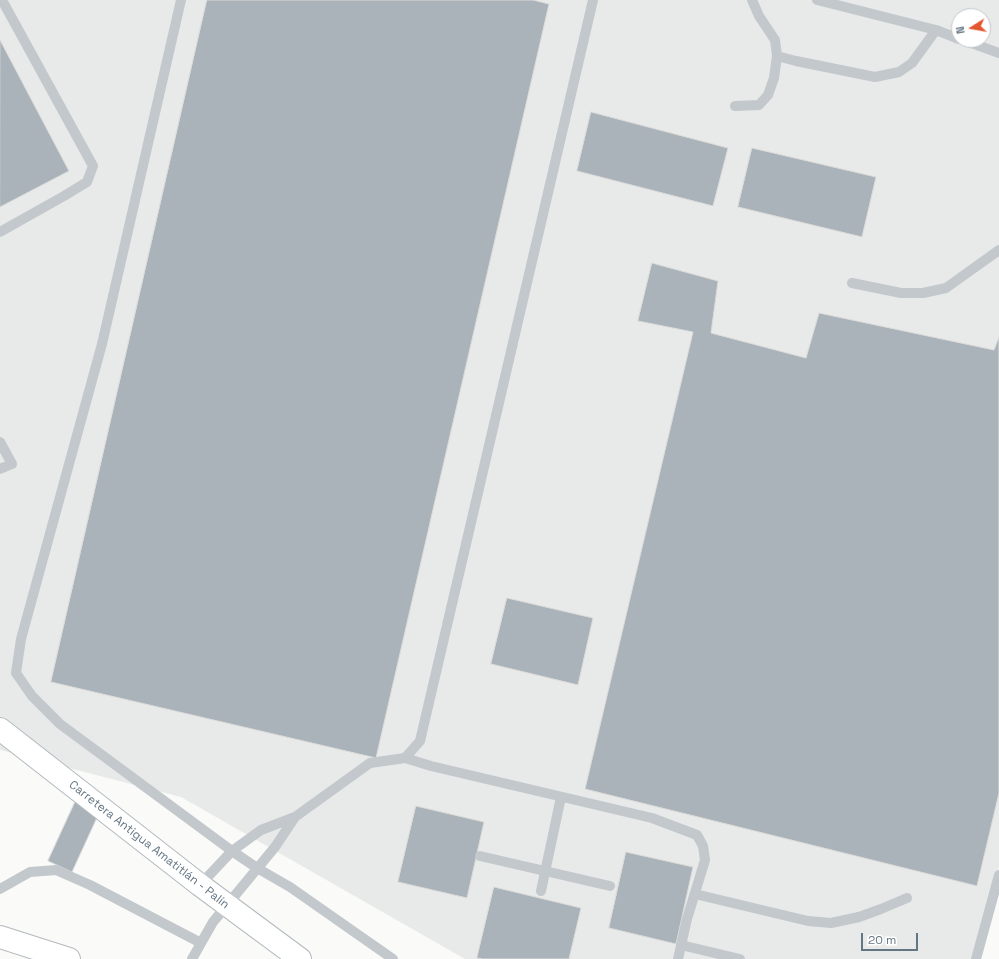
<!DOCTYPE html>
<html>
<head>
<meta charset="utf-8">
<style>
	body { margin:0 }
	#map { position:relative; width:999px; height:959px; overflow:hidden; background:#fafaf8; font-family:"Space Grotesk",sans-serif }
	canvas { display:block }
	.north { position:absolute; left:951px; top:8px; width:40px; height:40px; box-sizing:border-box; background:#fff; border:1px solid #c1c8cd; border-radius:50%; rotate:259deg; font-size:11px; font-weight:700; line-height:16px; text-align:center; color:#657683 }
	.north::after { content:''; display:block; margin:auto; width:14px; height:18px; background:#e4572e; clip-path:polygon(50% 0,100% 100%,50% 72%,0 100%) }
	.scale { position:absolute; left:861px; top:933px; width:57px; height:18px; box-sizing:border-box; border:2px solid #657683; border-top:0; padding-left:5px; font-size:12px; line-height:14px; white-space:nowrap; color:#657683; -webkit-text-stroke:3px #fff; paint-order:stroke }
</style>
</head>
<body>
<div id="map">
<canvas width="999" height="959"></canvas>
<div class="north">N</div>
<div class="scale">20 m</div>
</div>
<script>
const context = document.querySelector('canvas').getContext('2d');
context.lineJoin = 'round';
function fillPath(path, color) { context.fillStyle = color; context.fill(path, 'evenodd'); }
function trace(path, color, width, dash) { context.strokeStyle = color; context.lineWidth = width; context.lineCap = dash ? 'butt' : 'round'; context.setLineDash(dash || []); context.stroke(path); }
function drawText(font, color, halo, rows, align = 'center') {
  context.font = font + ' "Space Grotesk",sans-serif'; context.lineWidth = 4; context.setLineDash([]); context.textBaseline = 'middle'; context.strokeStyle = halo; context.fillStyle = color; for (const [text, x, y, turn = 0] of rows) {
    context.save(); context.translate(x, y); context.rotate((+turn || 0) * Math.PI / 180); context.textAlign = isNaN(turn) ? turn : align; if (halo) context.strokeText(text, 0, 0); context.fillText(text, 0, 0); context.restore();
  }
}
const built = new Path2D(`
	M0,0H999V866L976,959H465L181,797L0,750ZM959,16H983V40H959Z`);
const building = new Path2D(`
	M207,0H533L549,4L376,758L51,682Z
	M0,40L69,171L0,207Z
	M591,112L728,148L713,206L577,171Z
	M752,148L876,177L862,237L738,207Z
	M652,263L718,281L711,333L806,358L819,313L994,350L999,337V793L977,886L585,789L693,332L638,321Z
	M507,598L593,618L578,685L491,664Z
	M76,800L100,811L72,872L48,861Z
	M416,806L484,822L467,898L398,882Z
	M626,852L693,867L676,944L609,928Z
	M494,887L581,908L569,959H483L477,958Z`);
const service = new Path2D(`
	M181,0L102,344L21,639L16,673L32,696L60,724L232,851L257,868L290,887L393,959
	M817,0L936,30L959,39
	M963,40L999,53
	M777,56L796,61L875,77L899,72L912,63L936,30
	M735,106L759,105L768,95L774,78L777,56L775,40L759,16L752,0
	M0,232L64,196L87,182L93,166L2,0
	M852,283L901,293H923L946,288L999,250
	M0,442L12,464L0,469
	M405,758L420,741L593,0
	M480,856L610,886
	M200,885L232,851L261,830L295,817L370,763L405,758L431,766L652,818L697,835L703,846L705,860L687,919L678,959
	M0,889L30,872L56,870L90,885L201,943
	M541,891L561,797
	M695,894L808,921L831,923L859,917L881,909L907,898
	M681,945L740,959
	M192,959L213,922L275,847L295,817
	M976,959L999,875`);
const secondary = new Path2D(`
	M0,729L200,885L300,959`);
const trunk = new Path2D(`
	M0,937L69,959`);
const streetNames = [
	["Carretera Antigua Amatitlán - Palín",149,845,38]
];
fillPath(built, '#e8e9e9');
fillPath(building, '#aab3b9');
trace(building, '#dcdcda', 1);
trace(secondary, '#b3babf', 24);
trace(trunk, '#b4b9bd', 24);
trace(service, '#c3c8cc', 10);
trace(secondary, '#fff', 22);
trace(trunk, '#fff', 22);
drawText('12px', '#657683', '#fff', streetNames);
</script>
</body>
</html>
